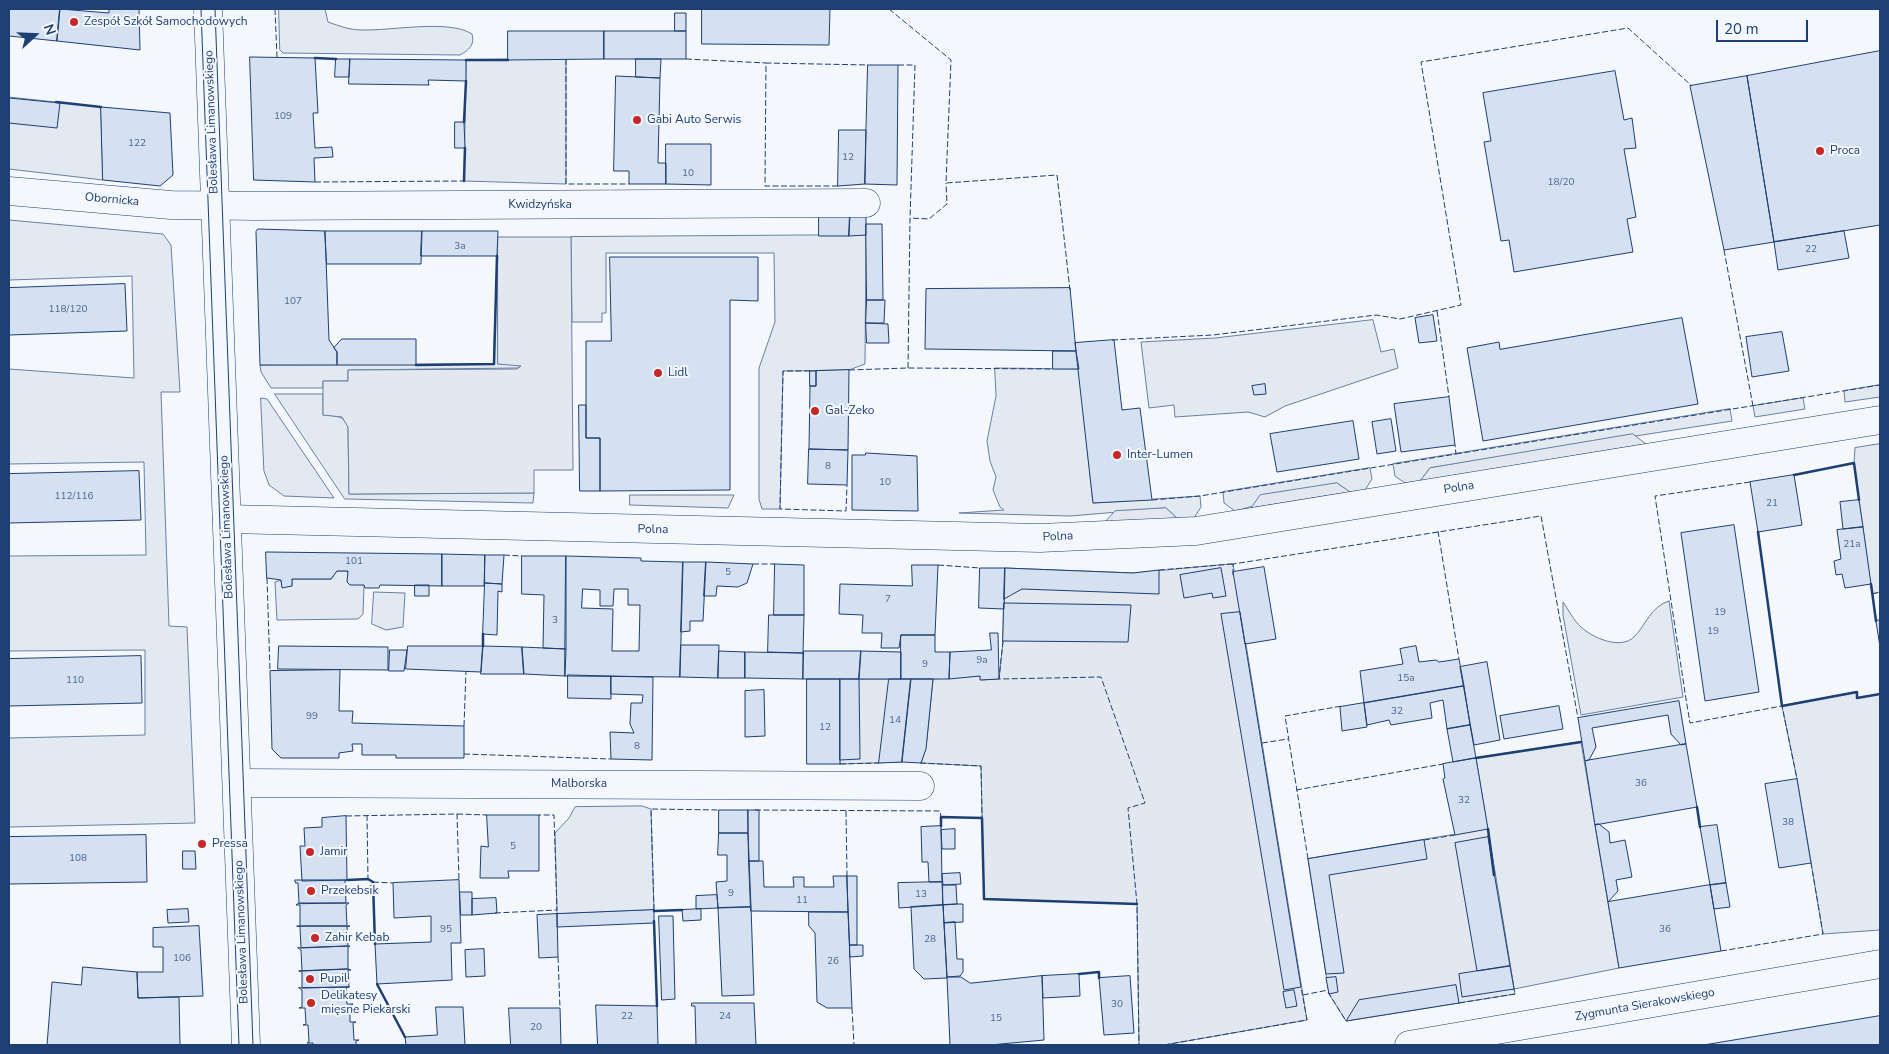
<!DOCTYPE html>
<html>
<head>
<meta charset="utf-8">
<style>
	body { margin:0 }
	#map { position:relative; width:1889px; height:1054px; overflow:hidden; background:#f4f7fb; font-family:"Nunito Sans",sans-serif }
	canvas { display:block }
	.frame { position:absolute; inset:0; border:10px solid #1d3f73; pointer-events:none }
	.north { position:absolute; left:10px; top:10px; width:50px; height:50px; -webkit-text-stroke:4px #f4f7fb; paint-order:stroke; rotate:70deg; font-size:14px; font-weight:700; line-height:20px; text-align:center; color:#1d3f73 }
	.north::after { content:''; display:block; margin:auto; width:18px; height:22px; background:#1d3f73; clip-path:polygon(50% 0,100% 100%,50% 72%,0 100%) }
	.scale { position:absolute; left:1716px; top:20px; width:92px; height:22px; box-sizing:border-box; border:2px solid #1d3f73; border-top:0; padding-left:6px; font-size:15px; line-height:18px; white-space:nowrap; color:#1d3f73; -webkit-text-stroke:4px #f4f7fb; paint-order:stroke }
</style>
</head>
<body>
<div id="map">
<canvas width="1889" height="1054"></canvas>
<div class="frame"></div>
<div class="north">N</div>
<div class="scale">20 m</div>
</div>
<script>
const context = document.querySelector('canvas').getContext('2d');
context.lineJoin = 'round';
function fillPath(path, color) { context.fillStyle = color; context.fill(path, 'evenodd'); }
function trace(path, color, width, dash) { context.strokeStyle = color; context.lineWidth = width; context.lineCap = dash ? 'butt' : 'round'; context.setLineDash(dash || []); context.stroke(path); }
function drawText(font, color, halo, rows, align = 'center') {
  context.font = font + ' "Nunito Sans",sans-serif'; context.lineWidth = 4; context.setLineDash([]); context.textBaseline = 'middle'; context.strokeStyle = halo; context.fillStyle = color; for (const [text, x, y, turn = 0] of rows) {
    context.save(); context.translate(x, y); context.rotate((+turn || 0) * Math.PI / 180); context.textAlign = isNaN(turn) ? turn : align; if (halo) context.strokeText(text, 0, 0); context.fillText(text, 0, 0); context.restore();
  }
}
const green = new Path2D(`
	M279,9H325L328,22C339,26 350,30 362,30C390,31 449,19 472,34C475,45 469,50 460,55L283,53L280,50Z
	M566,59V184L464,181L466,60Z
	M9,97L101,107L103,180L9,169Z
	M9,220L163,234L171,245L180,392H161L169,626L187,627L195,823L9,827V738L145,735V650L9,651V556L146,555L144,462L9,464V369L134,378L132,276L9,280Z
	M866,235L865,364L849,370L783,371L780,509H762L759,499V368L775,322L774,253H606V313H602V322H572L571,237Z
	M497,256L498,364H521L518,368L348,370V381H323V388H271L261,372L260,365L493,364Z
	M1373,320L1381,352L1394,349L1398,368L1285,406L1265,417L1248,412L1175,417L1174,405L1149,408L1141,342L1215,338Z
	M995,368L1079,369L1093,503L1200,496L1201,507L1194,518L1178,519L1166,508L1070,516L959,513L1004,510L1000,507L993,490L996,477L990,461L987,441L996,396Z
	M1880,385V397L1845,402L1844,391Z
	M275,394H323V415C335,416 344,415 348,427L349,494L534,493L533,503L345,499Z
	M261,398L267,399L334,498L284,496L269,485L264,471Z
	M1803,398L1805,409L1755,417L1753,406Z
	M1730,409L1732,421L1430,468L1420,481L1405,483L1395,476L1393,464Z
	M1880,444V592L1872,594L1854,463L1855,448Z
	M1370,468L1372,479L1365,490L1350,492L1337,483L1235,511L1224,503L1223,492Z
	M630,495H734L728,508L630,505Z
	M337,571H348V582L364,585L363,614L358,619L277,620L275,582L281,580L282,587L292,586V579H331Z
	M374,592L405,593L403,627L386,630L372,624Z
	M1669,601L1683,697L1581,715L1563,615V602C1568,609 1574,621 1581,627C1593,638 1620,650 1634,637C1646,625 1651,606 1669,601Z
	M1857,692V698L1880,694V930L1823,934L1797,779L1782,706Z
	M1581,742L1619,968L1514,989L1476,758Z
	M642,806L651,809L654,910L557,914L555,833L569,818L575,807Z`);
const parking = new Path2D(`
	M498,237H571L573,470H534V493L349,494L348,427L342,417L323,415V381H348V370L517,369L521,366L498,364Z
	M1633,434L1646,444L1420,481L1430,468Z
	M1337,483L1350,492L1251,508L1260,495Z
	M1166,508L1178,519L1104,523L1115,511Z
	M1233,564L1307,1020L1164,1045H1139L1137,904L984,899L981,766L921,763L926,748L933,679L980,676L981,680L999,679L1003,641L1005,568L1133,573Z
	M840,679H911L902,762L840,764Z
	M1488,829L1515,994L1346,1021L1329,994L1308,859Z`);
const building = new Path2D(`
	M9,9H60L57,41L9,36Z
	M60,9L109,13V9H139L140,50L57,41Z
	M702,9H830L829,45L702,44Z
	M675,13H686V31H675Z
	M508,31H604V59L508,60Z
	M604,31H686V59H604Z
	M1880,51V225L1774,242L1747,76Z
	M250,57L315,58L318,113H313L315,148L332,147L333,157L314,158L315,182L254,180Z
	M336,59H350L349,77H335Z
	M350,59L466,60V81L428,80L429,85L349,84Z
	M636,59H661L660,78L636,77Z
	M868,65H898L897,185L865,184Z
	M1615,71L1624,120L1632,118L1636,148L1624,149L1636,217L1627,219L1633,252L1514,272L1509,240L1501,241L1484,142L1491,141L1483,93Z
	M616,76L660,78L658,163H666V184H629V171H614Z
	M1747,76L1774,242L1724,250L1690,86Z
	M9,98L60,103L57,128L9,123Z
	M101,107L170,113L173,175L160,186L103,180Z
	M455,122H464L465,148H455Z
	M839,130H866L865,184L838,186Z
	M666,144H711V185L666,184Z
	M819,214H850L849,236H819Z
	M850,214H866V235L849,236Z
	M866,224H882L883,300H867Z
	M258,229L325,231L329,340L337,352V365H260L256,232Z
	M325,231H422L421,264H327Z
	M422,231H498L497,256H421Z
	M1844,231L1849,258L1778,270L1774,242Z
	M610,257H758V301L730,300V490L600,491V438H586V341H611Z
	M125,284L127,331L9,335V288Z
	M1070,288L1076,351L925,349L926,289Z
	M867,300H885L884,323H866Z
	M1433,315L1437,341L1419,343L1415,318Z
	M1682,318L1698,404L1483,441L1467,348L1499,342L1500,349Z
	M866,323L888,324L889,343H867Z
	M1782,332L1789,371L1752,377L1746,337Z
	M342,339H416V365H337V352L334,348Z
	M1114,340L1122,410L1140,408L1152,500L1093,503L1075,343Z
	M1053,351H1076L1079,369H1053Z
	M849,370L848,450L809,449L810,386H816V371Z
	M810,371H816V386H810Z
	M1265,384L1266,394L1254,395L1252,386Z
	M1449,397L1455,445L1401,452L1394,404Z
	M579,405H586V438H600V491H580Z
	M1391,419L1396,451L1377,454L1372,422Z
	M1353,421L1359,459L1277,472L1270,434Z
	M809,449L848,450L847,485L808,484Z
	M866,453L917,456L918,511L852,510V455H865Z
	M139,471L141,520L9,523V474Z
	M1794,475L1802,525L1758,532L1750,482Z
	M1859,500L1863,527L1843,529L1840,502Z
	M1734,525L1759,692L1705,701L1681,533Z
	M1863,527L1871,584L1845,588L1842,574L1836,575L1834,561L1841,559L1837,530Z
	M266,552L442,554V586L380,585L379,588H365L364,585H350L347,582L348,571H337L331,579H292V586L282,588L281,580L267,578Z
	M442,554L485,555L484,586H442Z
	M485,555H504L502,584L485,583Z
	M522,556H566V649L543,648L544,595L522,594Z
	M566,556L641,558V561L683,562L680,677L565,676ZM583,589L600,590V606H613L614,589H628V605H640L639,651H612L613,609L582,608Z
	M683,562H706L703,621H690V631L681,632Z
	M706,562L753,564L747,583L738,587L717,586L716,596H704Z
	M775,564L804,565V615H774Z
	M912,565H938L935,635H901L899,648H881L882,633H862L863,615L839,614L840,584L912,586Z
	M1264,567L1276,639L1245,644L1233,572Z
	M980,568H1005L1004,609L979,608Z
	M1005,568L1133,573L1159,570V594L1022,589L1004,599Z
	M1221,568L1226,596L1213,598L1212,593L1184,598L1180,575Z
	M485,583L502,584V592L498,591L497,635L483,634Z
	M415,585H429V596H415Z
	M1004,603L1131,605L1128,642L1003,641Z
	M1240,612L1301,987L1284,990L1221,614Z
	M769,615H804L803,653L768,652Z
	M1880,620V647L1876,621Z
	M990,633H998L999,679L980,680V676L949,679L950,652L991,650Z
	M901,635H935V652H950L949,679H901Z
	M681,645H719L718,678L680,677Z
	M279,646L388,647V670L278,669Z
	M408,646H483L481,672L406,669Z
	M483,646L522,647L524,674H481Z
	M1416,646L1419,662L1436,660L1439,662L1459,659L1464,686L1364,703L1360,671L1403,664L1400,649Z
	M522,647L566,649L565,676L524,674Z
	M390,650H407L404,671H389Z
	M719,651L745,652V678H718Z
	M804,651H861L859,679H803Z
	M861,651L901,652V679H859Z
	M745,652L803,653V679L745,678Z
	M141,656L142,703L9,706V659Z
	M1487,662L1500,740L1474,745L1460,667Z
	M340,670L339,711H353L352,723L464,726V758H396V755H362V744H352L353,751L339,753V758H281L272,749L270,671Z
	M568,675L611,676V699L568,698Z
	M611,676L653,677L652,760L611,759L610,732L634,733L630,724L631,703H642L643,695L611,694Z
	M807,679H840V764H807Z
	M840,679H859L860,759L840,760Z
	M889,679H911L902,762L879,763Z
	M911,679H933L926,749L921,763L902,762Z
	M1464,686L1470,725L1447,729L1443,700L1430,703L1432,718L1391,725L1389,720L1367,725L1364,703Z
	M764,690L765,736L745,737V691Z
	M1679,701L1686,744L1681,745L1671,734L1668,715L1592,728L1596,747L1589,760L1585,761L1578,718Z
	M1364,703L1367,727L1342,731L1340,707Z
	M1559,706L1563,729L1504,739L1500,716Z
	M1470,725L1476,758L1453,762L1447,729Z
	M1686,744L1697,807L1595,825L1585,761Z
	M1476,758L1488,829L1455,835L1443,779L1445,778L1443,764Z
	M1797,779L1811,863L1779,868L1765,784Z
	M719,810H748V833H719Z
	M748,810H759V861H749Z
	M487,815H539V871H508L509,878H480L481,846L488,847Z
	M346,816L347,880L302,881L300,846H305L304,828L322,827V818Z
	M1599,824L1609,832L1610,843L1625,840L1632,877L1616,880L1618,891L1608,902L1595,825Z
	M1717,825L1726,883L1710,885L1700,827Z
	M941,826L942,882H929L928,862H922L921,827Z
	M955,829V849H942L941,830Z
	M719,833H748L751,907L718,908L716,882L727,881V855H718Z
	M146,835L147,882L9,884V837Z
	M1488,837L1510,966L1477,971L1455,843Z
	M1424,840L1427,859L1329,875L1344,973L1326,974L1308,859Z
	M183,851H195L196,869H183Z
	M749,861H763L764,887H794L793,877H804V887H834L833,876H847L848,912L751,911Z
	M960,873L961,884L943,885L942,874Z
	M847,876H857V945H850Z
	M295,880H348L345,881L346,903H299L298,883H296Z
	M459,880L461,943H451L452,980L377,984L375,944L431,942V916L394,918L393,883Z
	M942,882L943,905L899,908L898,883Z
	M1726,883L1730,907L1714,909L1710,885Z
	M943,885H956L957,904L943,905Z
	M1710,885L1721,951L1619,968L1608,902Z
	M460,892H472V915H461Z
	M717,895L718,908L696,909V896Z
	M496,898L497,913L472,915V899Z
	M346,903H349L346,905L347,926H300V905H296L297,904Z
	M957,904H963V922L944,923L943,905Z
	M943,905L947,978L924,979L914,969L911,907Z
	M751,907L754,995L722,996L718,908Z
	M188,909L189,922L168,923L167,910Z
	M701,909V920L683,921L682,910Z
	M654,910V923L557,927V914Z
	M809,912H848L852,1008H827L817,1002L815,933L809,926Z
	M557,914L558,957L539,958L537,915Z
	M659,916H673L675,999L662,1000Z
	M955,922L957,959H963V972L960,976L947,977L944,923Z
	M199,926L203,996L138,998L137,972H163V947H153V928Z
	M297,926H350L347,927L348,946L301,948L300,927Z
	M850,945H863V956L850,957Z
	M348,946H350L348,947V969L302,971L301,950L298,948Z
	M484,949L485,976L466,977L465,950Z
	M1510,966L1514,989L1462,997L1459,974Z
	M83,967L137,972L138,998L179,997L180,1045H47L52,982L81,985Z
	M348,969L351,970H348L349,987L302,988V972L299,971Z
	M1079,974L1080,996L1043,998L1042,976Z
	M1042,976L1044,1040L990,1045H950L947,977H961L970,983Z
	M1130,976L1134,1033L1104,1035L1099,978Z
	M1336,977L1338,992L1329,994L1326,978Z
	M1456,985L1459,1003L1346,1021L1359,1000Z
	M349,987L346,988L347,1004H353L350,1006V1022H356L353,1023L354,1040H359L356,1041V1045H313V1043H307L309,1042L308,1025H303L306,1024L305,1008H299L302,1007V990L299,988Z
	M1294,990L1297,1006L1286,1008L1283,992Z
	M692,1003H754L756,1045H696L695,1006H692Z
	M596,1005L657,1006L658,1045H598Z
	M436,1007H463L465,1045H406L405,1037L437,1035Z
	M509,1008H560L561,1045H511Z
	M1880,1016V1045H1704Z`);
const street = new Path2D(`
	M9,191L171,205L256,206L866,203
	M227,519L1040,538L1196,531L1880,420
	M237,783L920,786
	M1409,1045L1880,964`);
const secondary = new Path2D(`
	M208,9L246,1045`);
const tram = new Path2D(`
	M201,9L239,1045
	M215,9L253,1045`);
const fence = new Path2D(`
	M275,9L277,57
	M889,9L951,60L946,183L1057,175L1070,290
	M566,59V184H629
	M686,59L766,63
	M898,65H915L910,218
	M315,182L464,181
	M838,186H765L766,63L868,65
	M1724,250L1753,406
	M1437,311L1449,397
	M1112,340L1213,335L1376,315L1400,319L1461,305L1421,62L1628,28L1692,86
	M908,368L910,218L929,219L947,204L946,183
	M849,370L908,368L1053,369
	M810,371H783L780,509L846,511L847,485
	M1456,454L1880,385
	M1750,482L1655,496L1686,699L1690,723L1782,706L1797,779
	M1152,500L1200,496L1456,454L1455,445
	M1438,531L1459,659
	M504,555L522,556
	M753,564H775
	M938,565L980,568
	M1159,570L1233,564
	M1233,575V564L1541,516L1578,718
	M267,578L270,671
	M1872,594L1880,592
	M1003,641L999,679L1101,677L1145,803L1128,808L1137,904L1139,1045
	M464,726L466,671
	M1262,743L1288,739
	M464,754L611,759
	M920,763L981,766L982,818
	M840,764L879,763
	M1296,790L1443,764
	M755,810L940,811L941,817
	M846,811L847,876
	M457,814L487,815
	M367,815L368,879
	M346,816L457,814L459,880
	M1424,840L1455,835
	M1308,859L1285,716L1342,706
	M373,882L393,883
	M654,910L651,809L719,810
	M495,913L557,910L554,815H539
	M1721,951L1823,934L1811,863
	M558,957L560,1008
	M1328,992L1346,1021
	M1303,995L1328,990
	M1459,1003L1515,994L1514,989
	M852,1008L854,1045
	M1164,1045L1307,1020L1301,987`);
const wall = new Path2D(`
	M315,58L336,59
	M466,60H508
	M56,102L101,107
	M464,122L466,81
	M464,181L465,148
	M416,365L494,364L497,256
	M1794,475L1854,463L1859,500
	M1758,532L1782,706L1857,692V698L1880,694
	M1871,584L1876,621
	M483,646V634
	M1476,758L1581,742
	M1697,807L1700,827
	M941,826V817L982,818L984,899L1137,904
	M1488,829L1494,875
	M348,880L368,879L373,882L375,944
	M654,911L682,910
	M654,921L657,1006
	M1079,974L1099,972V978
	M377,984L405,1037`);
const markers = [
	[74,22,5,"#c62828"],
	[637,120,5,"#c62828"],
	[1820,151,5,"#c62828"],
	[658,373,5,"#c62828"],
	[815,411,5,"#c62828"],
	[1117,455,5,"#c62828"],
	[202,844,5,"#c62828"],
	[310,852,5,"#c62828"],
	[311,891,5,"#c62828"],
	[315,938,5,"#c62828"],
	[310,979,5,"#c62828"],
	[311,1003,5,"#c62828"]
];
const numberNames = [
	["109",283,117],
	["122",137,144],
	["12",848,158],
	["10",688,174],
	["18/20",1561,183],
	["3a",460,247],
	["22",1811,250],
	["107",293,302],
	["118/120",68,310],
	["8",828,467],
	["10",885,483],
	["112/116",74,497],
	["21",1772,504],
	["21a",1852,545],
	["101",354,562],
	["5",728,573],
	["7",888,600],
	["19",1720,613],
	["3",555,621],
	["19",1713,632],
	["9a",982,661],
	["9",925,665],
	["15a",1406,679],
	["110",75,681],
	["32",1397,712],
	["99",312,717],
	["14",895,721],
	["12",825,728],
	["8",637,747],
	["36",1641,784],
	["32",1464,801],
	["38",1788,823],
	["5",513,847],
	["108",78,859],
	["9",731,894],
	["13",921,895],
	["11",802,901],
	["95",446,930],
	["36",1665,930],
	["28",930,940],
	["106",182,959],
	["26",833,962],
	["30",1117,1005],
	["22",627,1017],
	["24",725,1017],
	["15",996,1019],
	["20",536,1028]
];
const poiNames = [
	["Zespół Szkół Samochodowych",84,22],
	["Gabi Auto Serwis",647,120],
	["Proca",1830,151],
	["Lidl",668,373],
	["Gal-Zeko",825,411],
	["Inter-Lumen",1127,455],
	["Pressa",212,844],
	["Jamir",320,852],
	["Przekebsik",321,891],
	["Zahir Kebab",325,938],
	["Pupil",320,979],
	["Delikatesy",321,996],
	["mięsne Piekarski",321,1010]
];
const streetNames = [
	["Bolesława Limanowskiego",212,122,-92],
	["Obornicka",112,200,5],
	["Kwidzyńska",540,205],
	["Polna",1459,488,-9],
	["Bolesława Limanowskiego",227,527,-92],
	["Polna",653,530,1],
	["Polna",1058,537,-2],
	["Malborska",579,784],
	["Bolesława Limanowskiego",242,932,-92],
	["Zygmunta Sierakowskiego",1645,1005,-10]
];
fillPath(green, '#e3e9f0');
trace(green, '#687fa3', 1);
fillPath(parking, '#e3e8f0');
trace(parking, '#687fa3', 1);
fillPath(building, '#d5e0f0');
trace(building, '#1d3f73', 1);
trace(street, '#1d3f73', 29);
trace(secondary, '#1d3f73', 29);
trace(street, '#f4f7fb', 28);
trace(secondary, '#f4f7fb', 28);
trace(tram, '#1d3f73', 1);
trace(fence, '#1d3f73', 1, [6, 2.5]);
trace(wall, '#1d3f73', 2.5);
for (const [x, y, r, color] of markers) { const dot = new Path2D(); dot.arc(x, y, r, 0, 2 * Math.PI); context.fillStyle = color; context.fill(dot); trace(dot, '#f4f7fb', 2); }
drawText('10px', '#4b6792', null, numberNames);
drawText('12px', '#1d3f73', '#f4f7fb', poiNames, 'left');
drawText('12px', '#1d3f73', '#f4f7fb', streetNames);
</script>
</body>
</html>
